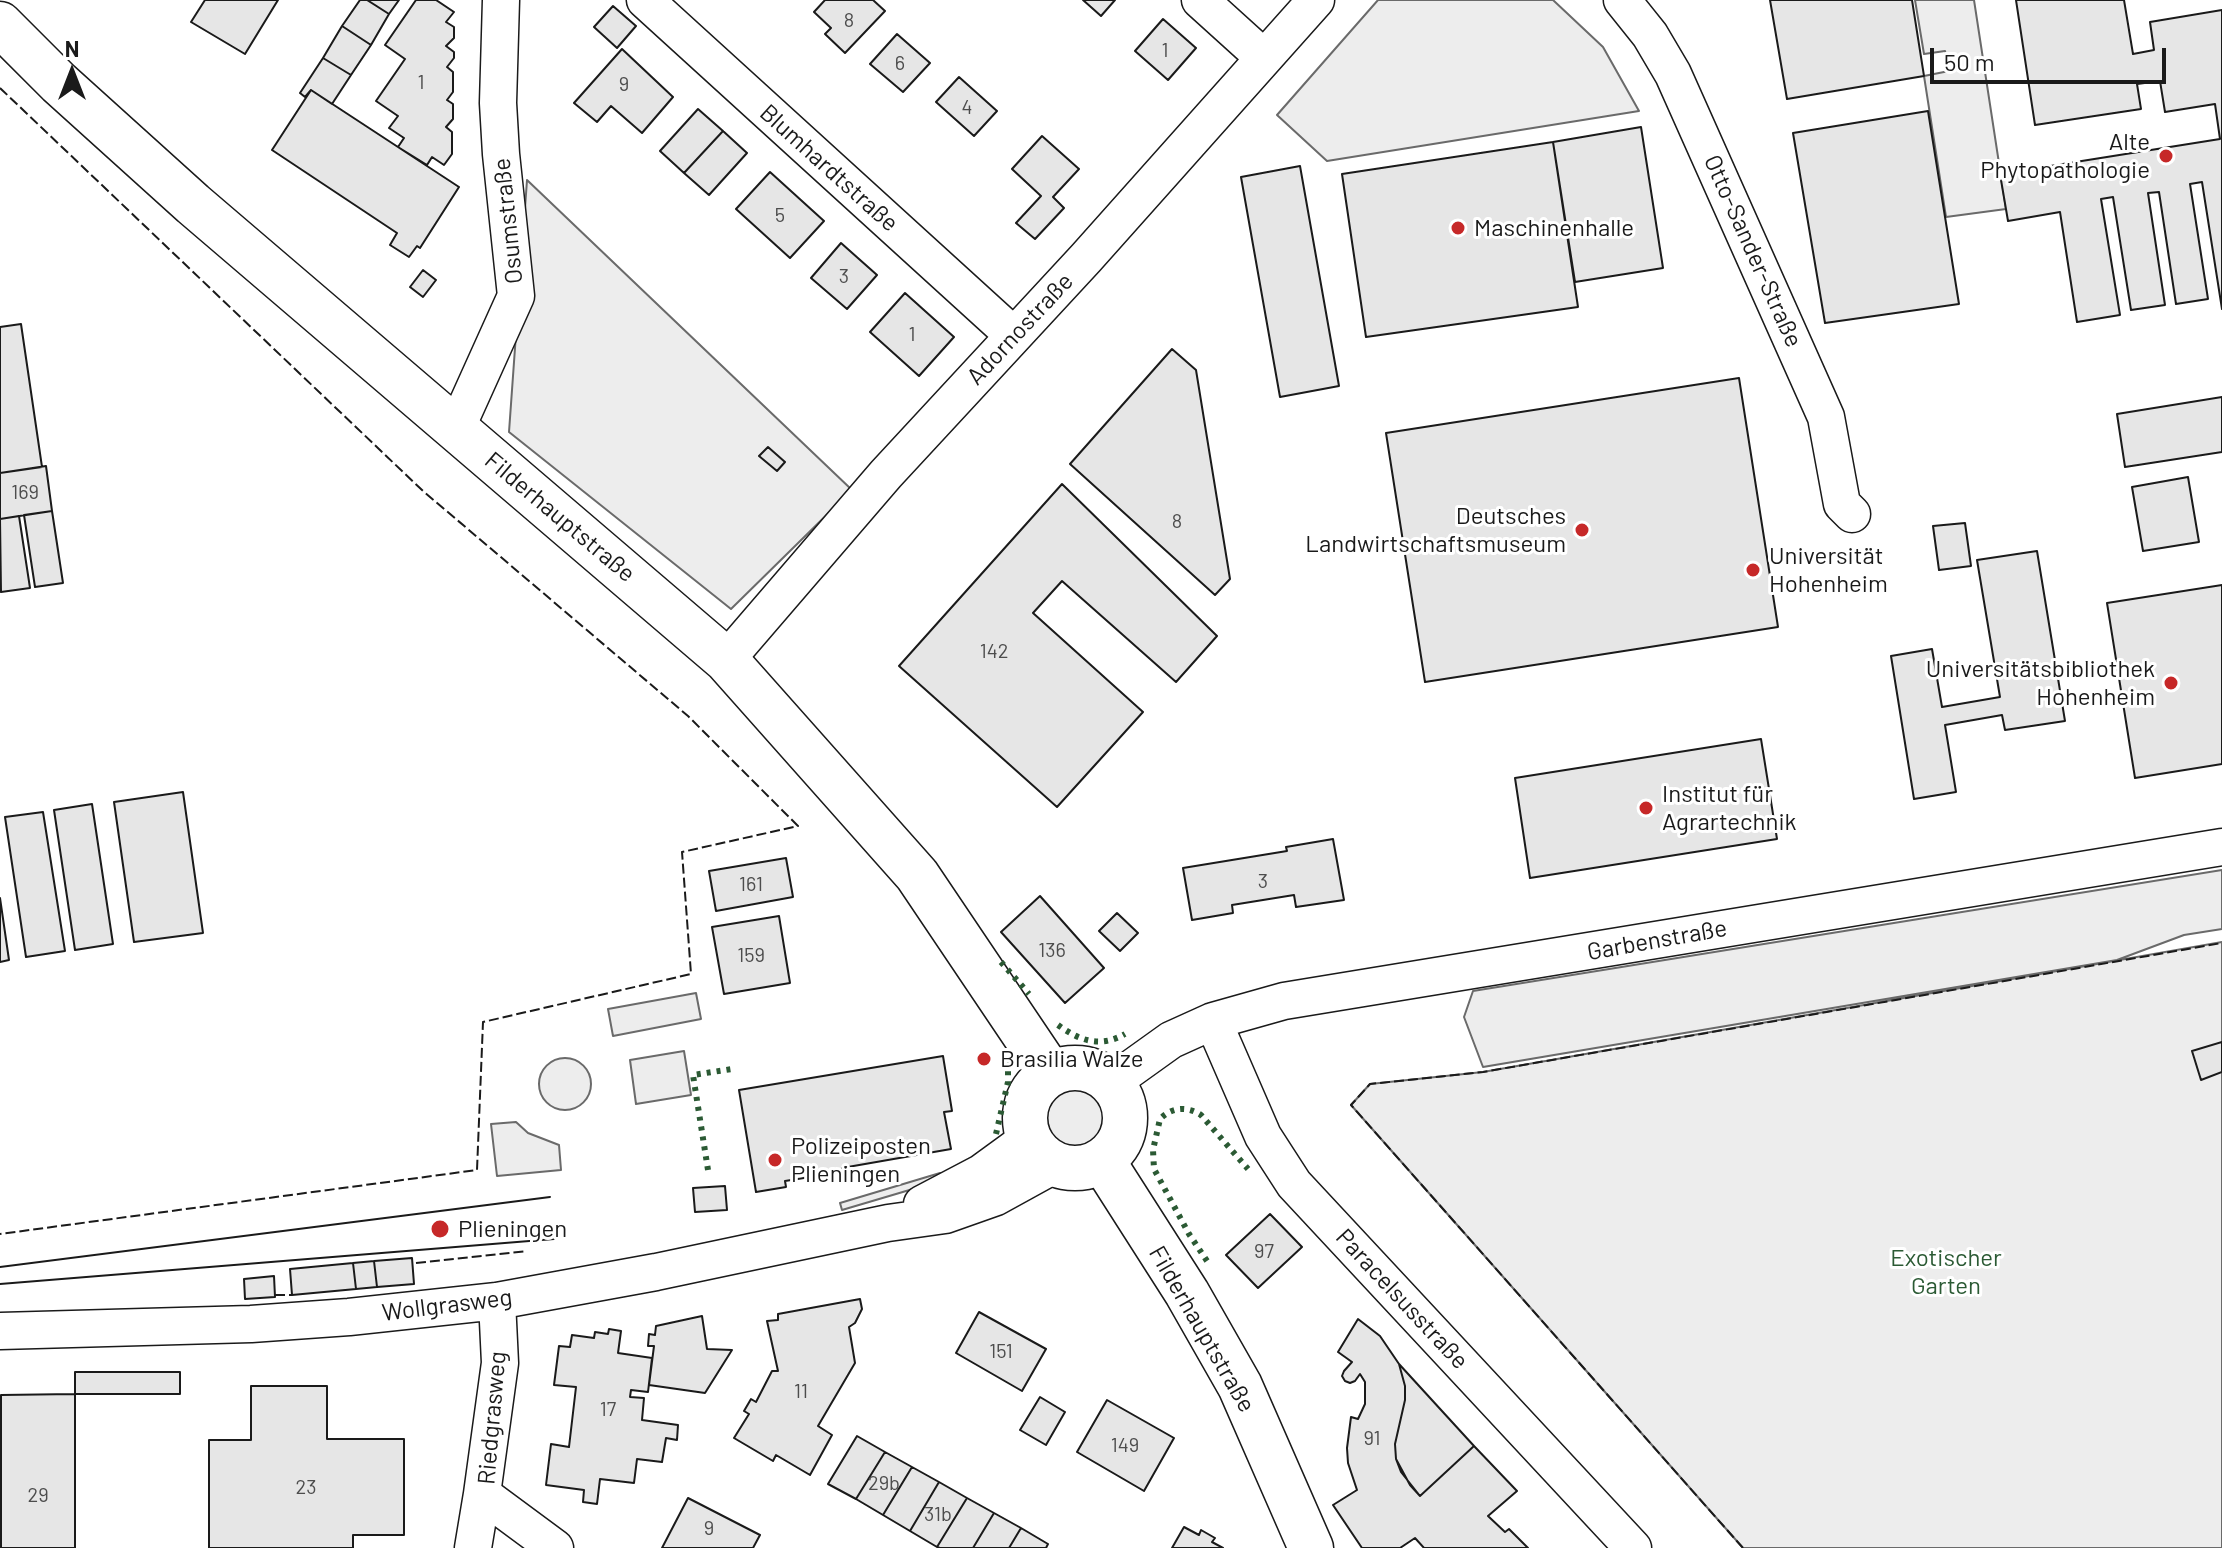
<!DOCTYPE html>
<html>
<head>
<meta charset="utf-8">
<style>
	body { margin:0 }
	#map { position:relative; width:2222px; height:1548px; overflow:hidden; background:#fff; font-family:Barlow,sans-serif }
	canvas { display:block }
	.north { position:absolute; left:32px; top:32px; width:80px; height:80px; -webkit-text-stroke:6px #fff; paint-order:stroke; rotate:0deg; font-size:22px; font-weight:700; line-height:32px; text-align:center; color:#1a1a1a }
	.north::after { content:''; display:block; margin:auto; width:28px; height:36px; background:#1a1a1a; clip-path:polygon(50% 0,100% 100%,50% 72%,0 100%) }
	.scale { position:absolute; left:1930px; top:48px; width:236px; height:36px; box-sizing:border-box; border:4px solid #1a1a1a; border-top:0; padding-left:10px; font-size:24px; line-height:28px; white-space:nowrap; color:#1a1a1a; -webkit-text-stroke:6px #fff; paint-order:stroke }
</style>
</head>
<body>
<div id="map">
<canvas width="2222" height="1548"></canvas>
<div class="north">N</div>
<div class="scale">50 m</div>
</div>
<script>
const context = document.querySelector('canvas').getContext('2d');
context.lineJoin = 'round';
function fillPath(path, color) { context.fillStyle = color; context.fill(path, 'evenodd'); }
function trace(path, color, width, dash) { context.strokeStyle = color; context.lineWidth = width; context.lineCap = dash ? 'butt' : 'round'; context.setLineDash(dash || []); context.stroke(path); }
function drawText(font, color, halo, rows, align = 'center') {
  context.font = font + ' Barlow,sans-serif'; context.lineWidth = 6; context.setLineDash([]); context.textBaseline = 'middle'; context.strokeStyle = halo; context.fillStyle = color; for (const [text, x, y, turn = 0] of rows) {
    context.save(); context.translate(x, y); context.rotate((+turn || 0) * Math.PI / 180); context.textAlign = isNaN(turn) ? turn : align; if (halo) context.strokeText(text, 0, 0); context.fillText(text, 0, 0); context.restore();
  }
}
const built = new Path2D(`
	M1378,0H1553L1603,47L1639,111L1327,161L1277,115Z
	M1915,0H1974L2006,209L1946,217L1924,76L1949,71L1945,51L1924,54Z
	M527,180L852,490L731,609L509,432Z
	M2222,870V929L2184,935L2117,960L1483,1067L1464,1017L1473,991Z
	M2222,942V1548H1743L1351,1105L1370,1084L1483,1072Z
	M696,993L701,1019L613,1036L608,1009Z
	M684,1051L691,1095L636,1104L630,1060Z
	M539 1084a26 26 0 1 1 52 0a26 26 0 1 1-52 0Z
	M1047 1118a29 29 0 1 1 58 0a29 29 0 1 1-58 0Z
	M516,1122L528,1133L559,1145L561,1170L497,1176L491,1124Z
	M940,1173L950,1178L842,1210L840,1203Z`);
const building = new Path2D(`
	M205,0H278L245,54L191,22Z
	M360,0H367L389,14L371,45L342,26Z
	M367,0H399L389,14Z
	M416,0H436L454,12L446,22L454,27V38L446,46L454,52V58L447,67L453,72V92L447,100L453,104V119L446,127L452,132V154L444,165L432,157L427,165L398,147L404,138L389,128L398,116L376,101L405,59L385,45Z
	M825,0H873L885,11L845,53L825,34L831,28L814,12Z
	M1083,0H1115L1101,16Z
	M1770,0H1912L1924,76L1787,99Z
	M2016,0H2124L2133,54L2154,50L2150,22L2222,10V309L2202,182L2190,184L2208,299L2176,304L2159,192L2148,193L2165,305L2131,310L2113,197L2101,199L2120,315L2077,322L2060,212L2008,221L2000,174L2220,139L2215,104L2165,112L2160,81L2137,84L2141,109L2035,125Z
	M613,6L636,26L617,48L594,27Z
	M1163,19L1196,48L1168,80L1135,51Z
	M342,26L371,45L351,75L323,58Z
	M897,34L930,63L903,92L870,64Z
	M622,49L673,97L642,133L611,106L597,122L574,103Z
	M323,58L351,75L332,104L311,90L305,97L300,93Z
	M959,77L997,111L974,136L936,102Z
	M311,90L459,187L420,248L417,246L409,257L390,245L397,233L272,150Z
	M698,109L723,131L684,173L660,151Z
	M1928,111L1959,304L1825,323L1793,133Z
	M1641,127L1663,268L1575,282L1553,142Z
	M723,131L747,153L709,195L684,173Z
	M1042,136L1079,169L1053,197L1064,208L1035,239L1016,223L1041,196L1012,169Z
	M1553,142L1578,307L1366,337L1342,174Z
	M1300,166L1339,386L1280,397L1241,177Z
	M770,172L824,221L790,258L736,209Z
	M841,243L877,275L847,309L811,278Z
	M423,270L436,280L423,297L410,287Z
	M905,293L954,337L919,376L870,332Z
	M21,324L42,467L0,473V327Z
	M1172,349L1196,370L1230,579L1215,595L1070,464Z
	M1739,378L1778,627L1425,682L1386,433Z
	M2222,397V452L2125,467L2117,414Z
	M768,447L785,462L777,471L759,456Z
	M46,466L52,511L0,519V473Z
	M2188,477L2199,542L2143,551L2132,487Z
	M1062,484L1217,636L1176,682L1062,581L1033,613L1143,712L1057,807L899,666Z
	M52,511L63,583L35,587L24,515Z
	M19,516L30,588L1,592L0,519Z
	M1965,523L1971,566L1939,570L1933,526Z
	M2037,551L2065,721L2005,730L2002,715L1945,725L1956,792L1914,799L1891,656L1932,649L1942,707L2000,697L1977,560Z
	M2222,585V764L2135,778L2107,603Z
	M1761,739L1777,839L1530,878L1515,778Z
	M183,792L203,933L134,942L114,802Z
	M92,804L113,944L75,950L54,810Z
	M43,812L65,951L26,957L5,817Z
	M1333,839L1344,900L1296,907L1294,895L1232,905L1233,913L1192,920L1183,868L1287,851L1286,847Z
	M786,858L793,897L716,911L709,871Z
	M1040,896L1104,968L1065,1003L1001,932Z
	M0,898L9,960L0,962Z
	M1117,913L1138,933L1120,951L1099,931Z
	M779,916L790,983L724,994L712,927Z
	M2222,1042V1072L2201,1080L2192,1051Z
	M943,1056L952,1111L944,1112L951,1149L842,1168V1172L785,1181L786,1187L756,1192L739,1090Z
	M725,1186L727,1210L695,1212L693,1188Z
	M1270,1214L1302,1247L1258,1288L1226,1255Z
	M412,1258L414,1284L377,1287L374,1261Z
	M374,1261L377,1287L356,1289L353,1263Z
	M353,1263L356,1289L292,1295L290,1269Z
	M274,1276L275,1297L245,1299L244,1279Z
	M860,1299L862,1309L855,1323L849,1327L855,1363L818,1426L832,1435L810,1475L776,1455L773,1461L734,1438L749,1414L744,1411L751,1399L756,1402L772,1371H778L767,1321L778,1320V1314Z
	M979,1312L1046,1349L1022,1391L956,1353Z
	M702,1316L707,1349L732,1350L705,1393L649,1385L654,1346H648L649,1334L655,1335L656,1326Z
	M1358,1319L1380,1336L1399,1364L1405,1386V1400L1395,1444L1396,1459L1410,1485L1420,1496L1474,1446L1517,1491L1488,1516L1505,1532L1509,1529L1528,1548H1424L1415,1538L1400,1548H1362L1333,1505L1357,1490L1348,1463L1347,1448L1351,1417L1358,1419L1365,1404V1382L1360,1374L1355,1381L1350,1383L1345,1381L1342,1376L1344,1371L1352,1362L1338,1352Z
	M609,1329L621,1331L618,1353L652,1358L648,1392L631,1390L630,1397L644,1398L642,1420L678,1425L677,1440L666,1438L662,1462L637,1459L634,1483L600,1479L597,1504L583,1502L584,1490L546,1485L551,1444L569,1447L576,1387L554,1385L559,1346L570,1347L572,1335L594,1338L595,1332L608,1334Z
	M1399,1364L1474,1446L1420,1496L1401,1472L1396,1459L1395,1444L1405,1400V1386Z
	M75,1372H180V1394H75Z
	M251,1386H327V1439H404V1535H353V1548H209V1440H251Z
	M75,1394V1548H1V1395Z
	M1040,1397L1065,1412L1046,1445L1020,1430Z
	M1107,1400L1174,1438L1144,1491L1077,1452Z
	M857,1436L885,1452L856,1499L828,1484Z
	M885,1452L912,1467L883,1515L856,1499Z
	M912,1467L939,1482L910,1531L883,1515Z
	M939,1482L967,1498L937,1547L910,1531Z
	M688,1498L760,1535L753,1548H662Z
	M967,1498L994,1513L973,1548H940L937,1547Z
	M994,1513L1021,1528L1009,1548H973Z
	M1184,1527L1199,1535L1201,1530L1215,1538L1212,1542L1223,1548H1172Z
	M1021,1528L1048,1544L1046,1548H1009Z`);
const minor = new Path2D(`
	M645,0L1013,335
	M1200,0L1263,57
	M1622,0L1650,35L1673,74L1826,417L1842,504L1852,514
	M456,429L516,296L501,154L498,103L501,0
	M726,660L886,474L1086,258L1316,0
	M1213,1021L1263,1136L1294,1184L1633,1548
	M1111,1083L1171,1040L1213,1021L1284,1001L2222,847
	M922,1204L981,1173L1029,1138
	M497,1301L500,1363L482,1494L555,1548
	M0,1331L251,1324L349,1317L497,1301L656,1272L888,1223L945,1215L996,1197L1056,1164
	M473,1548L482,1494`);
const major = new Path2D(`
	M0,24L59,83L193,204L726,660L917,875L1051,1074
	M1025 1118a50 50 0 1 1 100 0a50 50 0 1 1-100 0Z
	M1102,1160L1187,1293L1240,1386L1311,1548`);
const tram = new Path2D(`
	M0,1267L550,1197
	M0,1284L554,1239`);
const hedge = new Path2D(`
	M1001,962L1029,994
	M1058,1025C1080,1041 1100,1048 1125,1034
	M996,1134L1008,1082V1060
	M708,1170L693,1075L732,1069
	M1207,1261L1189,1234L1154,1169L1153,1150L1160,1119C1172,1107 1187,1106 1201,1115L1248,1169`);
const fence = new Path2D(`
	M0,88L423,491L688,716L798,826L682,852L691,974L483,1022L477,1170L0,1234
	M416,1263L527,1251
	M275,1295H292
	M1743,1548L1351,1105L1370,1084L1483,1072L2222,943`);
const markers = [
	[2166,156,8,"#c62828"],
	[1458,228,8,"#c62828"],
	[1582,530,8,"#c62828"],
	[1753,570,8,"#c62828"],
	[2171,683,8,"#c62828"],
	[1646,808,8,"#c62828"],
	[984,1059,8,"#c62828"],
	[775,1160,8,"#c62828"],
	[440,1229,10,"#c62828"]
];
const numberNames = [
	["8",849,20],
	["1",1165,50],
	["6",900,63],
	["1",421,82],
	["9",624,84],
	["4",967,107],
	["5",780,215],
	["3",844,276],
	["1",912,334],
	["169",25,492],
	["8",1177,521],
	["142",994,651],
	["3",1263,881],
	["161",751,884],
	["136",1052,950],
	["159",751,955],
	["97",1264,1251],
	["151",1001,1351],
	["11",801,1391],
	["17",608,1409],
	["91",1372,1438],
	["149",1125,1445],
	["29b",884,1483],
	["23",306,1487],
	["29",38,1495],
	["31b",938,1514],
	["9",709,1528]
];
const poiNames = [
	["Alte",2150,142,"right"],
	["Phytopathologie",2150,170,"right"],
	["Maschinenhalle",1474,228],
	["Deutsches",1566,516,"right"],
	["Landwirtschaftsmuseum",1566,544,"right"],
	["Universität",1769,556],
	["Hohenheim",1769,584],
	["Universitätsbibliothek",2155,669,"right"],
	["Hohenheim",2155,697,"right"],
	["Institut für",1662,794],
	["Agrartechnik",1662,822],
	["Brasilia Walze",1000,1059],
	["Polizeiposten",791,1146],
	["Plieningen",791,1174],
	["Plieningen",458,1229]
];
const streetNames = [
	["Blumhardtstraße",829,168,42],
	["Osumstraße",508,221,-96],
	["Otto-Sander-Straße",1753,251,66],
	["Adornostraße",1020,329,-47],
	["Filderhauptstraße",560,517,40],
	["Garbenstraße",1657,940,-10],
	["Paracelsusstraße",1402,1299,47],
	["Wollgrasweg",447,1305,-7],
	["Filderhauptstraße",1202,1329,60],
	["Riedgrasweg",492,1418,-85]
];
const parkNames = [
	["Exotischer",1946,1258],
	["Garten",1946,1286]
];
fillPath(built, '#ededed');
trace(built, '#6a6a6a', 2);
fillPath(building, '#e6e6e6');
trace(building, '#1a1a1a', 2);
trace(minor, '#1a1a1a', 39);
trace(major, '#1a1a1a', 47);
trace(minor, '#fff', 36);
trace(major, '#fff', 44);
trace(tram, '#1a1a1a', 2);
trace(hedge, '#2b5a34', 6, [4, 6]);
trace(fence, '#1a1a1a', 2, [10, 4]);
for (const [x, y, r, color] of markers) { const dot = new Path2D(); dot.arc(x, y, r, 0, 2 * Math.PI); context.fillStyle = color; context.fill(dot); trace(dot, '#fff', 3); }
drawText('20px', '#4d4d4d', null, numberNames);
drawText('24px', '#1a1a1a', '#fff', poiNames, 'left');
drawText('24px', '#1a1a1a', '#fff', streetNames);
drawText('24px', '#2b5a34', '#fff', parkNames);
</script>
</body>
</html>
